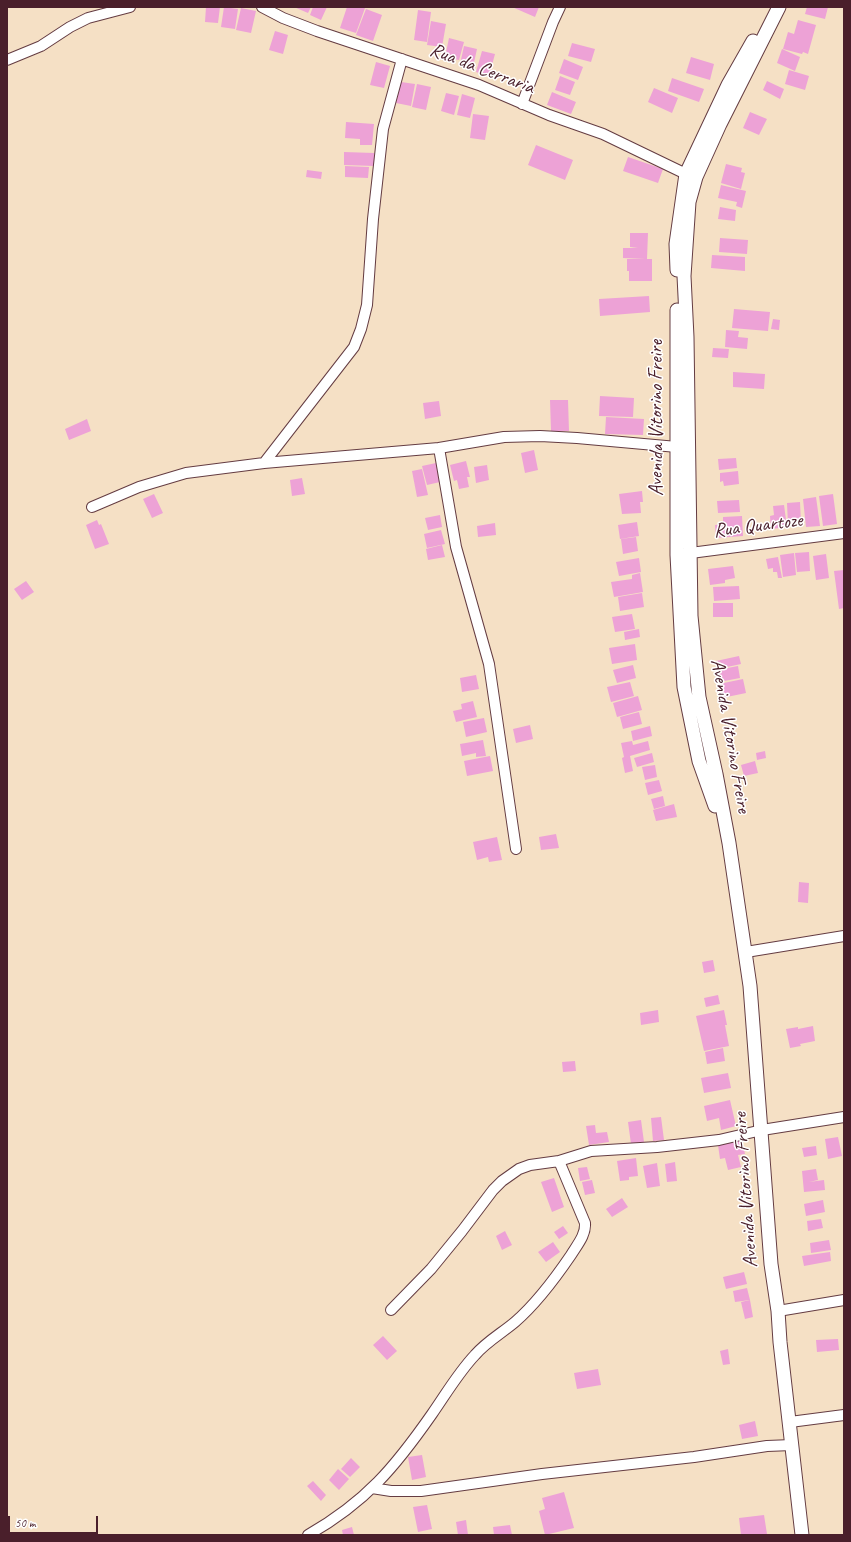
<!DOCTYPE html>
<html>
<head>
<meta charset="utf-8">
<style>
	body { margin:0 }
	#map { position:relative; width:851px; height:1542px; overflow:hidden; background:#f5e0c5; font-family:Caveat,sans-serif }
	canvas { display:block }
	.frame { position:absolute; inset:0; border:8px solid #4a1f2b; pointer-events:none }
	.scale { position:absolute; left:8px; top:1516px; width:90px; height:18px; box-sizing:border-box; border:2px solid #4a1f2b; border-top:0; padding-left:5px; font-size:12px; line-height:14px; white-space:nowrap; color:#4a1f2b; -webkit-text-stroke:3px #fff; paint-order:stroke }
</style>
</head>
<body>
<div id="map">
<canvas width="851" height="1542"></canvas>
<div class="frame"></div>
<div class="scale">50 m</div>
</div>
<script>
const context = document.querySelector('canvas').getContext('2d');
context.lineJoin = 'round';
function fillPath(path, color) { context.fillStyle = color; context.fill(path, 'evenodd'); }
function trace(path, color, width, dash) { context.strokeStyle = color; context.lineWidth = width; context.lineCap = dash ? 'butt' : 'round'; context.setLineDash(dash || []); context.stroke(path); }
function drawText(font, color, halo, rows, align = 'center') {
  context.font = font + ' Caveat,sans-serif'; context.lineWidth = 3; context.setLineDash([]); context.textBaseline = 'middle'; context.strokeStyle = halo; context.fillStyle = color; for (const [text, x, y, turn = 0] of rows) {
    context.save(); context.translate(x, y); context.rotate((+turn || 0) * Math.PI / 180); context.textAlign = isNaN(turn) ? turn : align; if (halo) context.strokeText(text, 0, 0); context.fillText(text, 0, 0); context.restore();
  }
}
const building = new Path2D(`
	M206,7H220L218,23L205,22Z
	M224,7L238,9L235,29L221,27Z
	M294,7H311L308,13Z
	M313,7H327L321,20L310,15Z
	M347,7L365,8L356,33L340,28Z
	M512,7H539L535,17Z
	M807,7H828L825,19L805,14Z
	M241,8L256,11L251,33L236,30Z
	M366,9L382,15L373,41L356,35Z
	M418,10L431,12L427,42L414,40Z
	M798,20L816,25L808,54L803,52L802,54L783,49L788,32L794,34Z
	M431,21L446,24L442,47L427,45Z
	M275,31L288,35L283,54L269,50Z
	M449,38L464,42L459,60L445,57Z
	M572,43L595,49L591,62L568,56Z
	M464,46L477,49L473,67L460,64Z
	M782,49L800,57L795,71L777,63Z
	M482,51L495,54L489,76L476,72Z
	M691,57L714,64L710,80L686,73Z
	M564,59L583,67L578,80L559,73Z
	M376,62L390,66L384,88L370,85Z
	M789,70L809,76L805,90L785,84Z
	M560,76L575,82L570,95L555,90Z
	M672,78L704,89L699,102L668,91Z
	M767,81L784,89L780,99L763,90Z
	M401,82L415,84L411,106L396,103Z
	M417,84L431,87L426,110L412,107Z
	M654,88L678,98L672,113L648,102Z
	M552,92L576,102L571,114L547,105Z
	M446,93L459,96L454,115L441,111Z
	M462,94L475,98L470,118L457,115Z
	M750,112L767,119L759,135L743,128Z
	M473,114L489,116L485,140L470,138Z
	M346,122L374,124L372,145H360V139L345,138Z
	M536,145L573,160L565,180L528,165Z
	M344,152L374,153V166L344,165Z
	M628,157L663,169L658,183L623,171Z
	M726,164L742,168L741,172L745,173L741,189L721,183Z
	M345,166L369,167L368,178L345,177Z
	M307,170L322,172L321,179L306,177Z
	M721,185L746,191L742,208L736,206L737,202L718,198Z
	M720,207L736,210L735,221L718,219Z
	M630,233H648L647,259H652V271H627V259H645L623,258V248H638L630,247Z
	M720,238L748,240L747,254L719,252Z
	M712,255L745,257V271L711,268Z
	M629,271H652V281H629Z
	M649,296L650,312L600,316L599,299Z
	M734,309L770,312L768,331L732,328Z
	M773,319L780,320L779,330L771,329Z
	M726,330L739,331L738,337L748,338L747,349L725,347Z
	M713,348L729,349L728,358L712,357Z
	M733,372L765,374L764,389L733,387Z
	M600,396L634,398L633,417L599,416Z
	M550,400H568L569,431H551Z
	M439,401L441,416L425,419L423,403Z
	M606,417L644,419L643,435L605,434Z
	M87,419L91,431L69,440L65,429Z
	M534,450L538,470L525,473L521,453Z
	M736,458L737,468L719,470L718,459Z
	M466,461L470,477H467L469,487L459,489L457,480L454,481L450,465Z
	M436,463L440,482L427,485L422,466Z
	M487,465L489,480L476,483L474,467Z
	M422,469L428,495L417,497L412,471Z
	M738,471L739,484L724,486L723,481L720,482V473Z
	M302,478L305,494L292,496L290,480Z
	M642,491L643,502H640L641,513L622,514L619,494Z
	M154,494L163,513L152,518L143,499Z
	M833,494L837,524L823,526L819,496Z
	M816,497L820,526L806,527L803,499Z
	M739,500L740,512L718,513L717,501Z
	M800,502L801,524L788,525L787,503Z
	M784,505L787,527L771,529L770,516L774,515L773,506Z
	M440,515L442,527L428,530L425,518Z
	M742,516L743,536L716,538L715,525L723,524V517Z
	M97,520L99,525L101,524L109,544L95,549L86,525Z
	M637,522L639,536L620,539L618,525Z
	M495,523L496,535L478,537L477,526Z
	M441,530L445,544L427,548L424,534Z
	M636,537L638,551L623,554L621,539Z
	M442,545L445,557L428,560L426,549Z
	M809,552L810,571L797,572L795,553Z
	M794,553L796,575L783,577L780,555Z
	M826,554L829,578L816,580L813,556Z
	M778,557L782,578H778L777,572H773V568L768,569L766,559Z
	M639,558L641,572L619,576L616,562Z
	M733,566L735,578L725,580V583L710,585L708,569Z
	M844,570V608L839,609L834,571Z
	M640,573L643,592L614,597L611,582L632,579V575Z
	M26,581L34,592L22,600L14,589Z
	M739,586L740,599L714,601L713,587Z
	M642,593L644,607L620,611L618,597Z
	M713,603H733V617H713Z
	M632,614L635,629L615,632L612,617Z
	M639,629L640,637L625,640L624,632Z
	M635,644L637,660L612,664L609,648Z
	M739,656L741,664L718,669L716,661Z
	M633,665L636,678L617,683L613,670Z
	M738,666L740,678L719,682L717,670Z
	M476,675L479,689L462,692L460,678Z
	M743,679L746,693L722,698L719,684Z
	M630,682L634,696L611,702L607,687Z
	M638,696L642,710L617,717L613,703Z
	M473,701L477,717L456,722L453,711L462,709L461,704Z
	M639,712L642,724L623,729L620,717Z
	M484,718L487,732L466,737L463,722Z
	M530,725L533,739L516,743L513,729Z
	M650,726L652,736L633,741L631,731Z
	M483,740L486,756L476,757V753L462,756L460,744Z
	M632,741L633,745L648,741L650,750L630,756L633,771L625,773L622,758L624,757L621,743Z
	M765,751L766,758L757,760L756,753Z
	M652,753L654,762L637,767L634,758Z
	M490,756L493,771L467,776L464,761Z
	M755,761L758,773L744,776L741,765Z
	M655,765L657,777L645,780L642,767Z
	M659,780L662,791L648,795L645,783Z
	M663,796L665,806L654,809L651,799Z
	M674,804L677,817L656,821L653,810Z
	M556,834L559,848L541,850L539,837Z
	M497,837L502,860L489,862L488,857L477,860L473,842Z
	M799,882L809,883L808,903L798,902Z
	M713,960L715,971L704,973L702,962Z
	M718,995L720,1004L706,1007L704,998Z
	M658,1010L659,1022L641,1025L640,1013Z
	M724,1010L727,1025H725L729,1046L704,1051L696,1016Z
	M813,1026L815,1041L800,1044L801,1046L790,1048L786,1029L798,1027V1029Z
	M723,1048L725,1061L707,1064L705,1052Z
	M575,1061L576,1071L563,1072L562,1062Z
	M728,1073L731,1088L704,1093L701,1078Z
	M730,1100L736,1126L721,1130L719,1118L707,1121L704,1106Z
	M661,1117L664,1140L653,1141L651,1118Z
	M641,1120L644,1142L631,1144L628,1122Z
	M595,1125L596,1133L607,1132L609,1142L589,1145L586,1126Z
	M838,1137L842,1156L828,1159L825,1139Z
	M742,1140L745,1154L738,1155L741,1167L728,1170L725,1158L720,1159L718,1145Z
	M816,1146L817,1155L804,1157L802,1148Z
	M636,1158L638,1176L629,1177V1180L620,1181L617,1161Z
	M675,1162L677,1181L667,1182L665,1164Z
	M657,1163L660,1186L647,1188L643,1166Z
	M587,1167L590,1179L580,1181L578,1168Z
	M816,1169L818,1180L809,1182L824,1180L825,1190L804,1192L802,1171Z
	M554,1178L564,1207L552,1212L541,1182Z
	M592,1180L595,1193L585,1195L582,1182Z
	M622,1198L628,1207L612,1217L606,1209Z
	M823,1200L825,1212L806,1216L804,1204Z
	M821,1219L823,1228L808,1231L807,1221Z
	M563,1226L568,1233L559,1239L554,1232Z
	M505,1231L512,1245L502,1250L496,1236Z
	M829,1240L831,1250L811,1253L810,1243Z
	M553,1242L560,1252L546,1262L538,1252Z
	M830,1252L831,1261L804,1266L802,1256Z
	M744,1272L747,1284L726,1289L723,1277Z
	M747,1288L750,1300L735,1302L733,1291Z
	M750,1300L753,1317L745,1319L741,1302Z
	M383,1336L397,1351L387,1360L373,1345Z
	M838,1339L839,1350L817,1352L816,1340Z
	M728,1349L730,1364L723,1365L720,1351Z
	M598,1369L601,1385L577,1389L574,1373Z
	M755,1421L758,1436L742,1439L739,1425Z
	M422,1455L426,1477L412,1480L408,1457Z
	M351,1458L360,1467L350,1477L341,1469Z
	M338,1469L349,1479L339,1490L329,1480Z
	M313,1481L326,1495L321,1501L307,1486Z
	M564,1492L574,1528L545,1535L539,1511L545,1509L542,1498Z
	M427,1505L432,1529L418,1532L413,1507Z
	M764,1515L767,1534L741,1535L739,1518Z
	M466,1520L468,1535H458L456,1522Z
	M510,1525L512,1535H494L493,1527Z
	M352,1527L354,1535H343L342,1530Z`);
const minor = new Path2D(`
	M262,7L283,18L317,31L479,85L549,115L603,134L686,174
	M7,60L41,46L70,27L88,18L130,7
	M522,104L553,22L560,7
	M439,448L456,547L489,664L516,849
	M264,463L354,347L361,329L367,305L373,219L383,129L402,59
	M92,507L139,487L186,473L264,463L439,448L504,437L540,436L577,438L677,447
	M683,554L844,533
	M746,952L844,936
	M391,1310L431,1269L462,1231L493,1190L502,1181L519,1169L530,1165L559,1161L591,1151L657,1147L719,1140L762,1130L844,1117
	M778,1311L844,1300
	M790,1422L844,1415
	M372,1488L391,1491H421L542,1474L694,1457L767,1446L792,1445
	M308,1535C366,1502 395,1467 432,1414C446,1394 458,1373 475,1355C486,1342 502,1333 515,1322C537,1303 554,1280 571,1255C577,1245 586,1235 585,1223L559,1161`);
const tertiary = new Path2D(`
	M779,7L720,124L696,177L689,202L684,276L687,337L691,616L699,697L716,774L729,843L750,986L771,1264L778,1311L780,1342L802,1535
	M677,270L676,244L686,174L728,85L753,41
	M677,310V555L684,687L699,761L715,806`);
const streetNames = [
	["Rua da Cerraria",482,69,21],
	["Avenida Vitorino Freire",657,418,-90],
	["Rua Quartoze",758,526,-7],
	["Avenida Vitorino Freire",730,736,80],
	["Avenida Vitorino Freire",746,1190,-94]
];
fillPath(building, '#eda2d6');
trace(minor, '#643c42', 12);
trace(tertiary, '#643c42', 15);
trace(minor, '#fff', 10);
trace(tertiary, '#fff', 13);
drawText('20px', '#4a1f2b', '#fff', streetNames);
</script>
</body>
</html>
